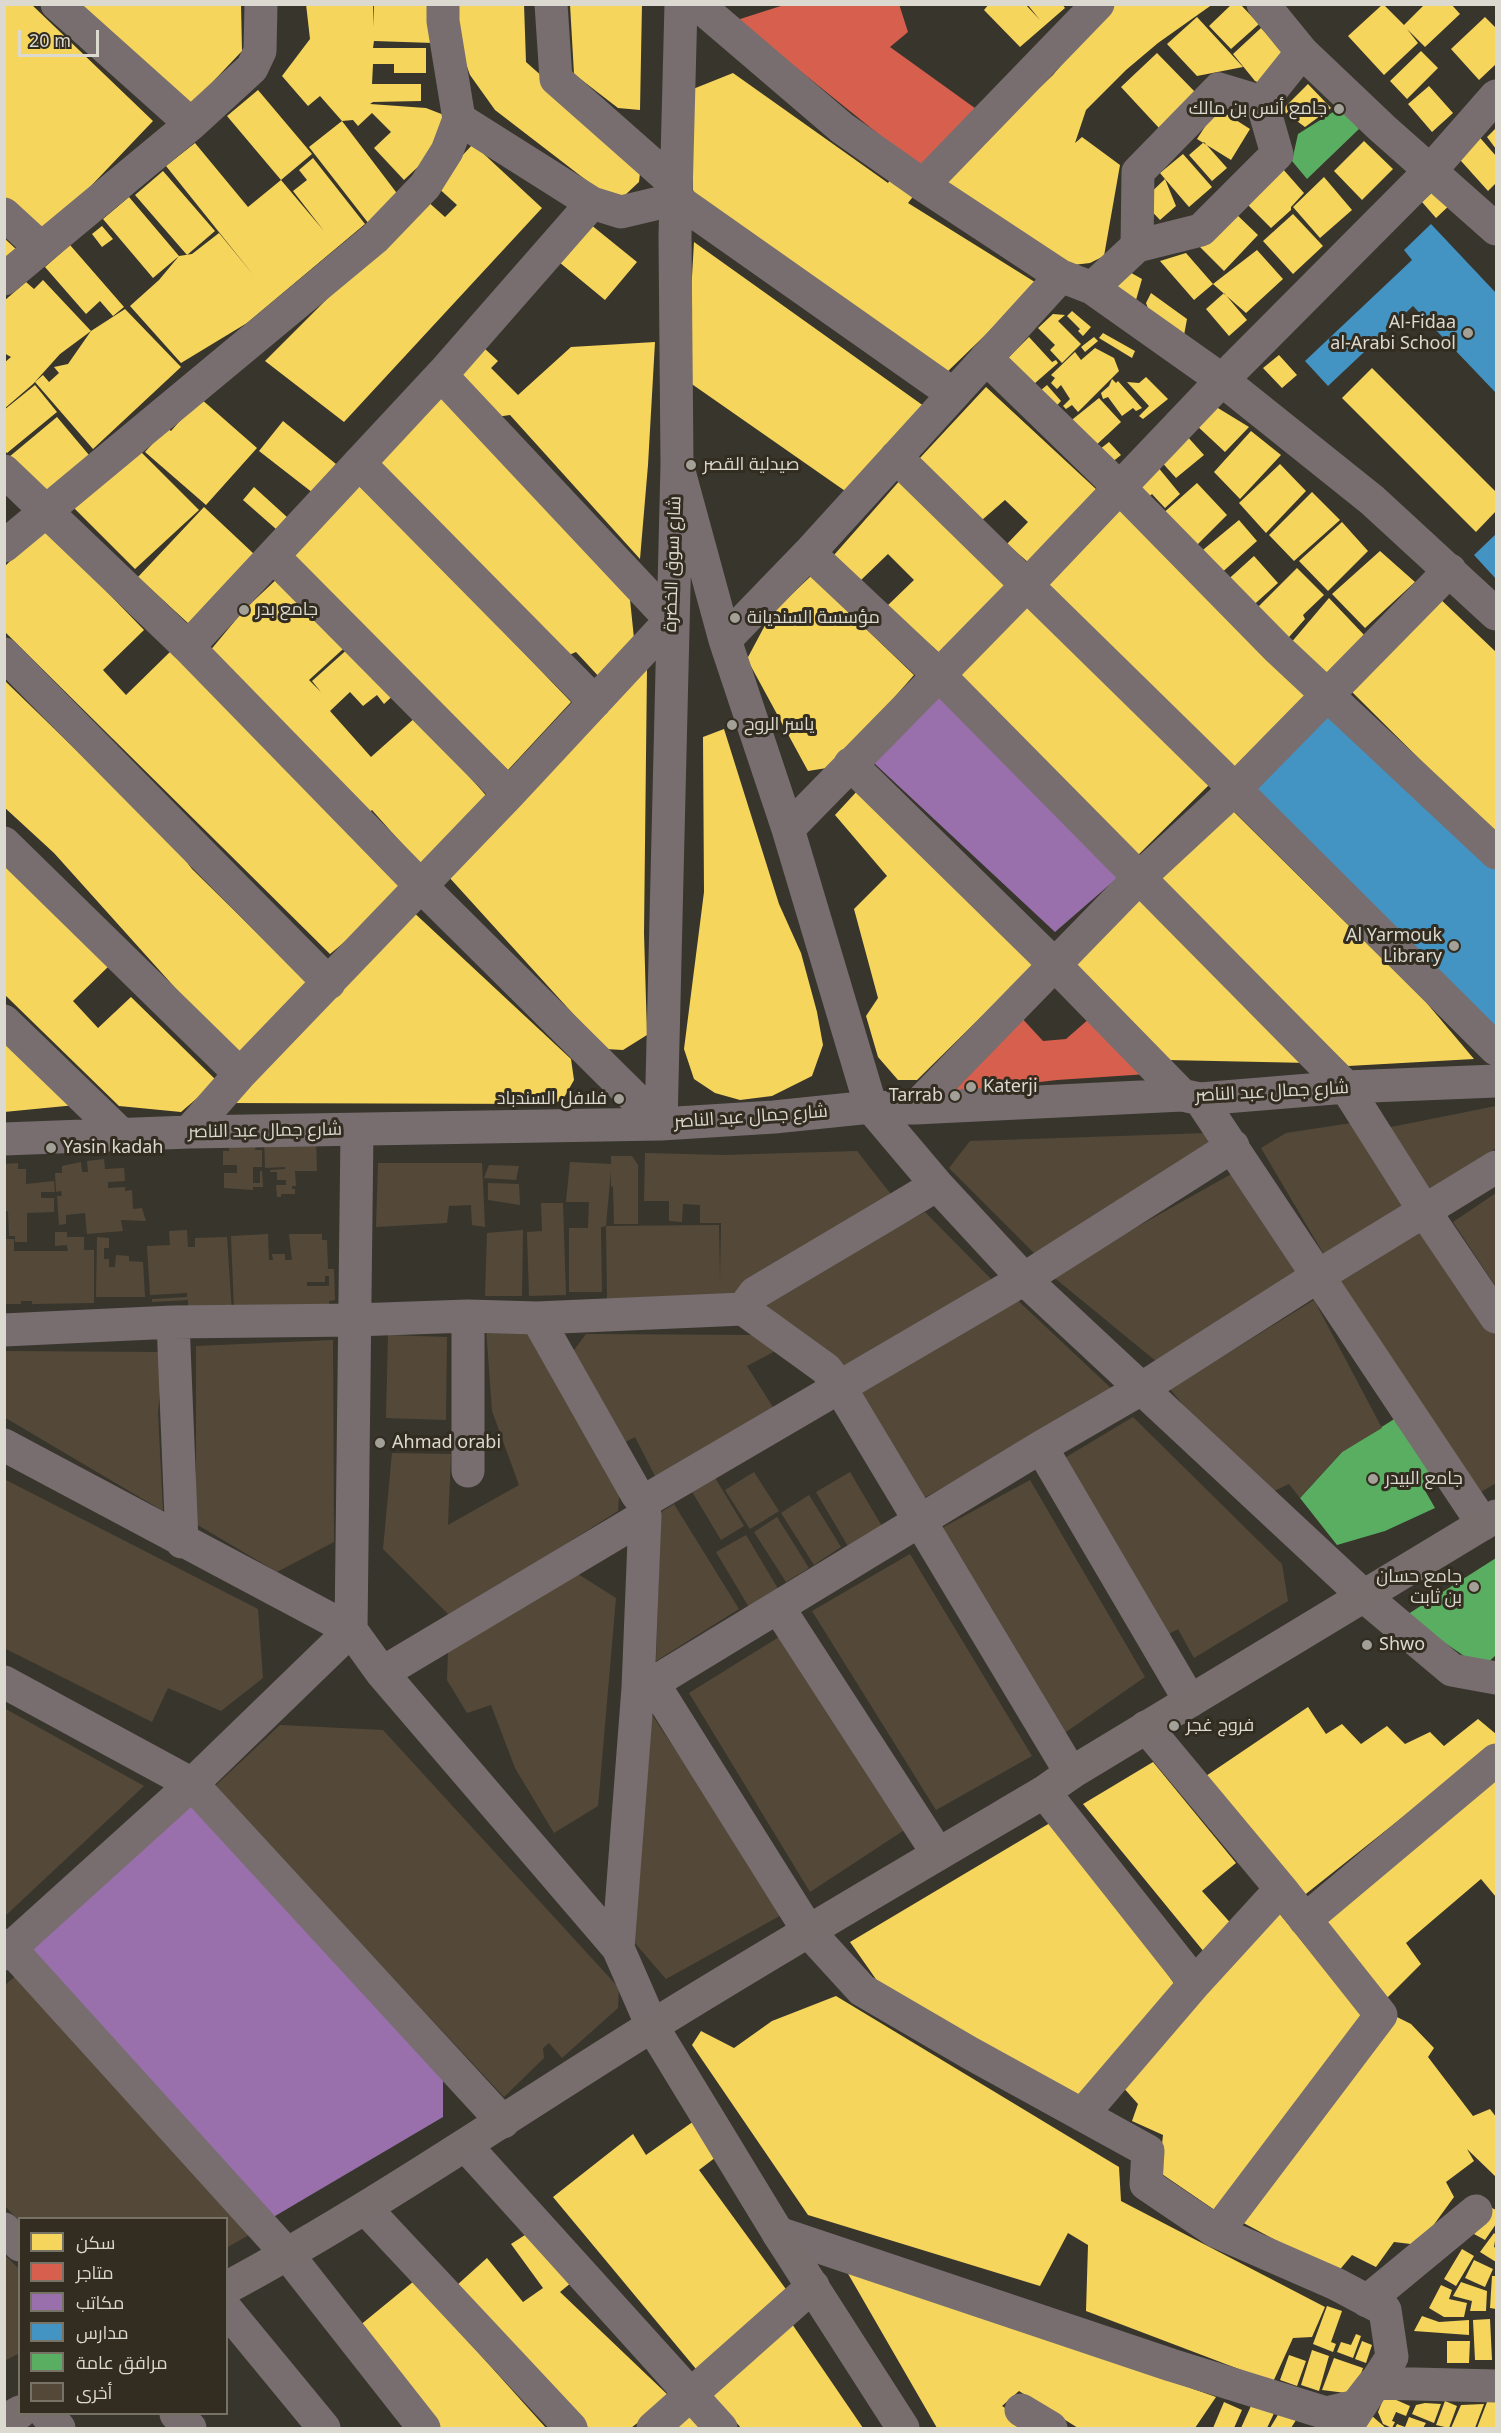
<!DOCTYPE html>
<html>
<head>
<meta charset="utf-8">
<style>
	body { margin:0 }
	#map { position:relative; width:1501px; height:2433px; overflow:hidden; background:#38352d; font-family:"Noto Sans",Cairo,sans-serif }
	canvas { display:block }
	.frame { position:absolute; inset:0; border:6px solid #dcd9d0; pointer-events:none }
	.legend { position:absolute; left:18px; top:2217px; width:210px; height:198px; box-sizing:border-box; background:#322d20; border:2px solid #767266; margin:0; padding:8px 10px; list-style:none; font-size:18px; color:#dcd9d0 }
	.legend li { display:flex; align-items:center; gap:12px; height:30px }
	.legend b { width:30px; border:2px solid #767266 }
	.scale { position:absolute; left:18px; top:30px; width:81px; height:27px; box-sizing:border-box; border:3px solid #dcd9d0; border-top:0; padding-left:8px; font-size:18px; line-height:21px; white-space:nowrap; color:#dcd9d0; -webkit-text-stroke:4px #322d20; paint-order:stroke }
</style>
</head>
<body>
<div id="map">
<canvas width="1501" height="2433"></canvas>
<div class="frame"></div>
<ul class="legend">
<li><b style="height:16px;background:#f6d55c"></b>سكن</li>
<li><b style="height:16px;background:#d6604d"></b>متاجر</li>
<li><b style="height:16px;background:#9970ab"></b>مكاتب</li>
<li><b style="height:16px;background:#4393c3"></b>مدارس</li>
<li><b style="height:16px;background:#5aae61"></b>مرافق عامة</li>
<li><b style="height:16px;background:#544938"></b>أخرى</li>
</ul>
<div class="scale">20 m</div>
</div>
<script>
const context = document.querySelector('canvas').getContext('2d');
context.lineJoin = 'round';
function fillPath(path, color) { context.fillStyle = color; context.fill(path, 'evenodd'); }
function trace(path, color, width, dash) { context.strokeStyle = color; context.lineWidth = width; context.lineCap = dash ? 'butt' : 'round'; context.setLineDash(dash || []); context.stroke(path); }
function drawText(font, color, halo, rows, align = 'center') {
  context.font = font + ' "Noto Sans",Cairo,sans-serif'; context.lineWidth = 6; context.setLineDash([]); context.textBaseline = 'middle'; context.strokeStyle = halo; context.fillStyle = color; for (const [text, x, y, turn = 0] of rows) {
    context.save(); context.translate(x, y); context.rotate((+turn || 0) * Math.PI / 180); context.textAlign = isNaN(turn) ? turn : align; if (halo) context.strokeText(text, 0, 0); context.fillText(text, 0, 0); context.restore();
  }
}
const homes = new Path2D(`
	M4,4H31L153,121L45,234L4,196Z
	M76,4H241L242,51L186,110Z
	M306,4H373V27L374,4H434L433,43L374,41L373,48H426V73H394V64H373L372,84H421V101L373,102L370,104L426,108L444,115L439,147L404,180L374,148L391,132L372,113L358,126L353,120L342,121L320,96L308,106L282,76L310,39Z
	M457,4H524L526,62L641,164L639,182L624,196L612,200L495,110L470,75L456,36Z
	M570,4H642L640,110L618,108L574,74Z
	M989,4H1025L1040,20L1027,4H1062L1065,8L1020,47L984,10Z
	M1111,4H1213L1158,43L1126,70L1086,110L1075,143L1082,137L1120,165L1104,256L1090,263L1073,265L942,180L1053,75Z
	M1232,4H1240L1259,24L1231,49L1209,26Z
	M1383,4L1404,25L1425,4H1451L1460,14L1425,47L1407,29L1418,43L1384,75L1348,36Z
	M1197,17L1243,67L1197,76L1167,44Z
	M1485,17L1496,28V64L1479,80L1451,49Z
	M1261,28L1291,60L1264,85L1255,81L1233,54Z
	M1421,51L1438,68L1407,99L1390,81Z
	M1157,53L1196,93L1159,128L1121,87Z
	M733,73L888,183L892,177L915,194L908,203L1038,284L945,374L702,204L693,190V89Z
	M1308,84L1331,108L1305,127L1282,110Z
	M1429,86L1453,113L1432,132L1408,104Z
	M258,90L312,154L281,180L227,116Z
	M1217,108L1250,129L1231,160L1197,139Z
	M342,121L396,192L403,197L369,224L309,147Z
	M1496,128V149L1487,137Z
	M1475,132L1496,156V183L1488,191L1453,152Z
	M1364,141L1393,169L1362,200L1334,171Z
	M1204,142L1227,168L1212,181L1189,155Z
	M195,143L248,207L281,180L324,231L293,191L307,180L299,170L313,158L365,224L247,323L181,363L130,306L159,280L179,256L192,254L219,233L255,277L166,166Z
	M473,144L542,208L344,422L265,361L426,200L445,217L457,205L435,185Z
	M1183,154L1212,187L1189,207L1165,179L1176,206L1160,220L1142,201L1165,179L1160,173Z
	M1282,168L1304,193L1291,207V210L1271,228L1247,204Z
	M163,171L215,231L187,255L135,195Z
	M1324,177L1352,210L1320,238L1293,207Z
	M1438,187L1452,203L1436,218L1422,202Z
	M129,197L179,256L153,278L103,219Z
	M1234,212L1258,235L1224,271L1200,247Z
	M1293,214L1323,246L1293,274L1263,241Z
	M590,224L637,262L605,300L559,262Z
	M102,226L113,239L102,247L92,234Z
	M4,238L17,250L4,261Z
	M694,242L928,409L848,493L686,380Z
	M70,245L124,307L113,316L100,301L86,314L45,267Z
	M1257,250L1283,279L1246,313L1213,284Z
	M1186,253L1213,284L1194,300L1160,261Z
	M1126,270L1142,279L1134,307L1113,283Z
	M43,280L91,331L60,354L33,384L4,409V363L11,357L4,353V301L26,282L34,289Z
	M1151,293L1187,319L1182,346L1152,319L1146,303Z
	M1224,293L1247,320L1229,336L1206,309Z
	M125,309L181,367L93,449L35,382L43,375L49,382L59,373L54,367L68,364L91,331Z
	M1072,311L1091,327L1083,336L1078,331L1080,329L1067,316Z
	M1053,314L1065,315L1058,321L1081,344L1062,363L1050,350L1055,345L1038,328Z
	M1103,333L1135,351L1132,358L1099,338Z
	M1029,337L1052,362L1056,360L1058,363L1026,391L1003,363Z
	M1094,337L1098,341L1085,352L1081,347Z
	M655,342L648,465L640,559L510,415L496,417L455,377L484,348L498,361L491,368L518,395L571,347Z
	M1095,348L1114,358L1119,371L1078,412L1072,405L1066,409L1063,406L1070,399L1061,385L1057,389L1051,383L1055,378L1051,375L1075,352L1081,360Z
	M1279,355L1297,375L1282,388L1263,368Z
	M1372,368L1496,492V511L1476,532L1342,398Z
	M1146,377L1168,399L1143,419L1139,416L1149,406L1127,382L1139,383Z
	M1112,379L1116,383L1118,381L1142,408L1136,411L1133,408L1122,416L1108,397L1103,399L1101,393L1109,386Z
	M35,385L57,412L7,453L4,450V410Z
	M1047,385L1061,401L1049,414L1034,396Z
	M986,387L1097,490L1029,563L1007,544L1028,522L1005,500L982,520L919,459Z
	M439,391L629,590L635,648L602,680L576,652L562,658L375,466Z
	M200,398L257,448L206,505L145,452L167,428L171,431Z
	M1099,398L1121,422L1092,449L1068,423Z
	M1213,405L1249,427L1225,452L1195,424Z
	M57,417L89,455L41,496L9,457Z
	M283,421L336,464L313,493L259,451Z
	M1251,431L1281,455L1240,499L1214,472Z
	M1186,435L1204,455L1176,478L1158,458Z
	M1109,442L1121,455L1111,463L1100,449Z
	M140,451L199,510L135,569L73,507Z
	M1280,464L1306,491L1266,533L1239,503Z
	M1157,466L1180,494L1165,508L1152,494L1141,504L1128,490Z
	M902,478L1012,587L943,656L887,606L914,580L888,554L860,581L834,555Z
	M1197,483L1227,515L1192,550L1160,516Z
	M359,486L405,529L571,702L508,770L290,558Z
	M254,487L287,517L276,529L243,500Z
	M1312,492L1340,520L1294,561L1269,535Z
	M204,507L254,554L189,624L138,577Z
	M1119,509L1314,688L1236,768L1046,588Z
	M1239,520L1257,541L1218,576L1198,554Z
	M1342,522L1368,551L1328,591L1299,561Z
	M45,528L144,630L103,670L126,695L171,651L406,891L330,954L4,631V567Z
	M1380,551L1415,582L1365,628L1332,594Z
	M1254,556L1278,583L1248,610L1223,584Z
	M1297,568L1324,595L1303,615L1305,619L1281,646L1251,614Z
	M280,576L353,640L309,680L321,692L312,681L351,646L398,691L384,704L377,695L363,706L350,692L330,711L371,757L416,717L491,801L420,864L372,810L367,814L209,652L244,610Z
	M811,576L914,675L833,767L808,771L747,659L771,614Z
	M1437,596L1496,652V835L1344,684Z
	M1329,598L1367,638L1328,678L1290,644Z
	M1026,600L1210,784L1135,858L956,676Z
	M647,668L644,933L647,1035L623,1050L605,1049L448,876Z
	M4,680L173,844L192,869L308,983L240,1060L54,853L4,807Z
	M724,729L779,904L801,953L817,1012L823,1045L812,1076L772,1096L740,1100L715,1093L694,1079L684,1049L704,892L703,737Z
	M859,789L1042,957L917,1080H898L878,1057L866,1016L878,998L854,909L887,876L835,815Z
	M1231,809L1425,1001L1474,1059L1348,1066L1156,877Z
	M4,855L110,965L73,1001L98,1028L131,997L217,1081L181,1112L119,1106L4,994Z
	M1137,893L1310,1063L1167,1060L1069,962Z
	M409,908L571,1059L574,1080L562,1101L542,1104L224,1103Z
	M4,1036L76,1105L4,1112Z
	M1308,1707L1326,1734L1342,1724L1361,1744L1387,1726L1405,1744L1430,1732L1444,1746L1478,1719L1496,1734V1743L1302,1897L1203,1778Z
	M1153,1762L1236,1863L1202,1891L1235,1928L1209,1958L1083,1804Z
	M1496,1773V1897L1481,1879L1406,1943L1421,1964L1383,2002L1323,1919Z
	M1060,1817L1175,1985L1079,2096L880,1985L850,1942Z
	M1274,1907L1363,2016L1219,2213L1159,2172L1163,2135L1132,2121L1138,2104L1121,2085Z
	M836,1996L1119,2167L1121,2201L1325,2307L1312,2337L1293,2338L1273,2382L1086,2311L1088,2245L1068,2233L1040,2286L808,2215L692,2045L701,2031L734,2048L772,2021Z
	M1393,2015L1411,2024L1434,2048L1428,2057L1473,2116L1490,2109L1496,2117V2175L1495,2176L1467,2149L1474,2161L1446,2182L1454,2197L1419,2245L1394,2242L1376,2267L1352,2255L1337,2273L1238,2220Z
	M694,2121L716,2157L699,2170L788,2292L701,2375L553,2197L633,2134L646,2155Z
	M1492,2208L1496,2210V2224L1485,2240L1474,2234L1487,2219Z
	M1494,2233L1496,2235L1494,2247L1496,2248V2262L1480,2252Z
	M525,2235L572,2282L560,2292L670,2397L631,2428H589L446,2295L487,2258L523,2302L543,2288L511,2244Z
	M1462,2249L1474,2256L1456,2286L1444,2279Z
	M1474,2260L1493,2269L1485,2287L1465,2278Z
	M843,2265L1216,2397L1195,2428H1078L1019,2391L1002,2406L1038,2428H937Z
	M1492,2276H1496V2309L1490,2308Z
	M414,2281L546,2428H439L353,2331Z
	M1461,2282L1487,2291L1486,2311H1470L1472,2301L1453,2296Z
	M1441,2285L1452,2290L1449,2299L1467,2303L1464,2317H1444L1429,2308Z
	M1327,2306L1342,2311L1331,2342L1336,2344L1333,2352L1313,2344Z
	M1422,2316L1439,2322L1469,2320V2335L1414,2331Z
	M1490,2319L1492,2360H1475L1473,2320Z
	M790,2321L863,2428H741L712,2394Z
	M1356,2334L1361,2336L1353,2358L1337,2352L1341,2342L1351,2345Z
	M1362,2341L1372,2345L1366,2363L1355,2359Z
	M1447,2341H1470L1469,2363H1447Z
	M1312,2350L1329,2356L1319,2391L1301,2385Z
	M1289,2355L1306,2361L1297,2386L1280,2380Z
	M1334,2358L1363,2368L1355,2390L1346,2393L1322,2390Z
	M1385,2395L1410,2406L1406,2416L1396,2412L1392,2421L1395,2422L1392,2428L1383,2424L1378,2412Z
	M1255,2397L1277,2407L1267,2428H1241Z
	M1489,2397L1496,2398V2428H1477Z
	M1445,2401L1457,2406L1449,2428L1436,2425Z
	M1224,2402L1242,2410L1234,2428H1213Z
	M1425,2403L1441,2404L1434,2423L1412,2414L1416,2405Z
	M1484,2404L1475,2428H1451L1461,2405Z
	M694,2406L714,2428H668Z
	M1282,2408L1298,2417L1291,2428H1270Z
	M1372,2416L1386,2428H1361Z
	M1409,2417L1426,2423L1423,2428H1395L1397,2424L1405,2427Z`);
const shops = new Path2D(`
	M787,4H899L908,32L890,47L979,111L923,170L737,20Z
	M1019,1015L1043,1041L1066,1039L1090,1018L1148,1074L1057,1080L954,1092Z`);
const offices = new Path2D(`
	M941,694L1123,873L1055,932L874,763Z
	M193,1798L443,2073V2117L270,2219L25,1950Z`);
const schools = new Path2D(`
	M1431,224L1496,293V393L1413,306L1328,386L1305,361L1412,260L1404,250Z
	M1496,534V579L1474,555Z
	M1328,707L1496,863V1030L1250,787Z`);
const public = new Path2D(`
	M1341,107L1359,129L1307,179L1292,161L1298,134Z
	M1399,1416L1433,1471L1423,1487L1435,1508L1385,1531L1337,1545L1300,1498L1342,1452Z
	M1496,1558V1655L1482,1668L1405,1616Z`);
const building = new Path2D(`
	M1496,1106V1148L1430,1191L1386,1128Z
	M1358,1122L1411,1206L1326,1258L1261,1148L1286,1133Z
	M1209,1133L1218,1144L1036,1255L949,1168L970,1141Z
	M316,1137L317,1171H295L296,1186H292V1189H295V1194H281V1197H277L276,1185H286V1180H277V1172H270V1170L285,1169V1167L265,1168L264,1138Z
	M256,1145L255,1150H262V1167H253V1183H260V1171H262L263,1187H253V1190L224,1188V1173H237V1165H223V1151H229V1146Z
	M857,1151L894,1198L732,1294L607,1299L606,1226L719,1225L720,1280L721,1223H700V1205L683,1204L682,1222L669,1221V1201H644L645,1153L723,1155Z
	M611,1156H632L638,1165V1224H614L613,1187L611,1186V1170L606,1226L601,1227L602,1292H569V1228H588L589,1202H566L570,1162L611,1164Z
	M104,1159L105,1169L124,1168L125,1181L108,1182V1188L125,1187V1191L132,1190L133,1209L142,1208L146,1221L121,1220L123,1231L87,1234L85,1213L66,1215V1224L59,1225L57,1196H62L61,1191L56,1192L55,1173H62V1166L81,1162L82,1172H88L87,1161Z
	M18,1163V1169H26V1184L54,1181L55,1192H41V1198H54V1212L27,1213V1242H15V1236H9L8,1211L4,1212V1164Z
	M378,1163H482L485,1227L472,1225L471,1205L449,1206L447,1223L376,1227Z
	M489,1165L519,1166L516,1180L484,1178Z
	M1235,1172L1304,1270L1157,1362L1051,1275Z
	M488,1183L519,1184L520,1205L488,1200Z
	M1496,1193V1287L1453,1222Z
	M541,1203H563L566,1295L529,1296L527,1232L542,1231Z
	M925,1212L993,1281L844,1370L762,1302Z
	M1423,1228L1496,1335V1483L1481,1492L1339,1281Z
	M187,1230L188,1247H195V1238L227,1237L232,1312L188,1308V1300L152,1302V1299L187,1297V1293L150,1295L147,1246L170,1245L169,1231Z
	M523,1230L522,1296H485L487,1233Z
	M55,1232H67V1237H84V1250H94V1303L32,1304V1301H21V1304H4V1239H14V1251H68L67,1245L55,1246Z
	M268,1234L269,1260H273L272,1254H285V1260H292L289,1234H322V1240H327L328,1269H334L335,1300L329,1301V1311H234L231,1236ZM325,1276H329V1286H307V1282H325Z
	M97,1237L109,1238V1248H104V1259H109V1267H115L116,1255L129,1256V1261L143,1262L145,1297H96Z
	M1012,1295L1114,1391L922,1499L854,1391Z
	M1314,1300L1382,1428L1342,1452L1300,1498L1289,1484L1274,1491L1199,1424L1170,1389Z
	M486,1328L540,1336L620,1486L618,1511L451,1617L383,1549L392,1453L451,1454L448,1525L519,1485L492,1411Z
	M586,1334L754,1335L779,1349L747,1366L776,1412L657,1480L635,1437L621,1444L568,1358Z
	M388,1335L447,1337L446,1420L386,1418Z
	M333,1340L334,1542L277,1572L196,1524V1346Z
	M4,1351L163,1352L158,1413L163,1511L4,1417Z
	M1133,1417L1282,1564L1288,1601L1194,1658L1178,1629L1165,1636L1063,1459Z
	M754,1472L779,1511L750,1529L725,1490Z
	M850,1472L883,1528L849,1548L816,1492Z
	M714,1476L744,1526L721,1540L691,1490Z
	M4,1479L258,1609L263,1678L221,1711L168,1688L152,1722L4,1648Z
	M1030,1480L1145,1677L1063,1734L942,1528Z
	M809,1495L841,1547L814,1565L781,1513Z
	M674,1504L739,1609L656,1661L661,1512Z
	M777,1517L809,1568L786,1582L754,1532Z
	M746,1535L780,1592L750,1609L716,1552Z
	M910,1554L1032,1756L936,1810L812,1611Z
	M578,1574L616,1598L598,1806L554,1833L515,1768L491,1705L467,1713L447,1680L448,1651Z
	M787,1632L906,1829L810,1892L689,1693Z
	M4,1708L144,1786L4,1917Z
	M652,1715L785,1913L666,1979L634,1942Z
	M280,1725L383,1730L619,1988L618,2008L562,2058L549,2043L543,2048L544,2058L504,2097L214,1787Z
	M20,1972L256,2231L226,2248V2218H20V2222L4,2205V1986Z
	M4,2254L20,2270V2353L4,2361Z`);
const minor = new Path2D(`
	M57,4L191,124
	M551,4L556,79L676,185
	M697,4L842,128L923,185L1061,276L1092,288L1222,380L1372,500L1496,614
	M1263,4L1302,52L1382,128L1496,229
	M459,119L592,203
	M923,185L1098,4
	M4,214L41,248
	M1137,246L1138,172L1219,89L1262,102
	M4,279L191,124L252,68L260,51L261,4
	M1092,288L1137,246L1201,230L1277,154L1262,102L1302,52
	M986,358L1120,488L1277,648L1496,853
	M896,457L1235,789L1496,1049
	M359,463L595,702
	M677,464L725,640L788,829L871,1107L937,1185L1024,1279L1365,1597L1452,1670L1496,1678
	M4,471L188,647L421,886L661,1124
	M4,546L375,238L425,186L447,151L459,119L443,21V4
	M809,553L939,675L1346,1087L1425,1212L1496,1317
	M273,556L509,794
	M725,640L809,553L1061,276
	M188,647L444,372L592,203L621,212L676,199L953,394
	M4,654L329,983
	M850,764L1054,964L1182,1095
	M788,829L1027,585L1222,380L1431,170L1496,96
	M4,843L240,1074
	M4,1021L122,1135
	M1200,1099L1483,1524
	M915,1108L1140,877L1235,789L1450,570
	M661,1124L677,464L675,236L681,4
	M189,1132L240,1074L509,794L671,620L441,375
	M4,1139L189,1132L661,1124L774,1117L871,1107L915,1108L1182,1095L1200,1099L1346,1087L1496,1081
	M743,1309L826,1369L839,1386L1071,1773
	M468,1316V1471
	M537,1318L636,1493L643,1502L645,1516L638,1688L618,1948
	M173,1322L182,1542
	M4,1330L173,1322L354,1320L468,1316L537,1318L743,1309L755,1293L937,1185
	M4,1445L351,1630L382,1673L618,1948L652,2026
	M1041,1447L1190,1701
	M643,1502L1024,1279L1233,1146
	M778,1607L938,1854
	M382,1673L645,1516
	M4,1682L192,1784L503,2122
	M653,1683L809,1932L862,1990L970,2053L1148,2151L1146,2184L1217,2232L1336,2284L1385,2310L1392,2357L1346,2428
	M638,1688L653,1683L1041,1447L1141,1389L1318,1276L1496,1167
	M1146,1727L1281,1889L1381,2015L1217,2232
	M1044,1792L1195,1983
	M1305,1920L1496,1760
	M4,1945L11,1949L288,2255L424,2428
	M4,1954L192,1784L351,1630L357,1130
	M1082,2115L1195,1983L1281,1889
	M466,2146L721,2428
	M365,2208L571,2428
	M4,2229L20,2245
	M778,2233L1171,2365L1326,2413L1356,2406L1374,2383L1496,2386
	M1367,2301L1476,2211
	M226,2309L324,2428
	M1021,2410L1051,2428
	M46,2414L59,2428
	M176,2414L190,2428
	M653,2428L813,2286`);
const major = new Path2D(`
	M652,2026L778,2233L903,2428
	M226,2288C373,2209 510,2114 652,2026C781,1946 913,1869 1044,1792L1071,1773L1496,1516
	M4,2421L20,2412`);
const markers = [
	[1339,109,6,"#a3a097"],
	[1468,333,6,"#a3a097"],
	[691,465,6,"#a3a097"],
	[244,610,6,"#a3a097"],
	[735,618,6,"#a3a097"],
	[732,725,6,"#a3a097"],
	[1454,946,6,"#a3a097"],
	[971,1087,6,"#a3a097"],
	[955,1096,6,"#a3a097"],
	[619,1099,6,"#a3a097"],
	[51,1148,6,"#a3a097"],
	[380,1443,6,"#a3a097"],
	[1373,1479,6,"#a3a097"],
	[1474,1587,6,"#a3a097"],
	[1367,1645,6,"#a3a097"],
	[1174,1726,6,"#a3a097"]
];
const poiNames = [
	["جامع أنس بن مالك",1327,109,"right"],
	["Al-Fidaa",1456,323,"right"],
	["al-Arabi School",1456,344,"right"],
	["صيدلية القصر",703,465],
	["جامع بدر",256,610],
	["مؤسسة السنديانة",747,618],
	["ياسر الروح",744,725],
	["Al Yarmouk",1442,936,"right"],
	["Library",1442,957,"right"],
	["Katerji",983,1087],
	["Tarrab",943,1096,"right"],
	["فلافل السندباد",607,1099,"right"],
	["Yasin kadah",63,1148],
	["Ahmad orabi",392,1443],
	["جامع البيدر",1385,1479],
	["جامع حسان",1462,1577,"right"],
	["بن ثابت",1462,1598,"right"],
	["Shwo",1379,1645],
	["فروج غجر",1186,1726]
];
const streetNames = [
	["شارع سوق الخضرة",673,564,-88],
	["شارع جمال عبد الناصر",1272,1092,-3],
	["شارع جمال عبد الناصر",751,1117,-4],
	["شارع جمال عبد الناصر",265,1131,-1]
];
fillPath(homes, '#f6d55c');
fillPath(shops, '#d6604d');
fillPath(offices, '#9970ab');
fillPath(schools, '#4393c3');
fillPath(public, '#5aae61');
fillPath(building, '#544938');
trace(minor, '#786e70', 33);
trace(major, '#796e6e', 33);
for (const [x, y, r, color] of markers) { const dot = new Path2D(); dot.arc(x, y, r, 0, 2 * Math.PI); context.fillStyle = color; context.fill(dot); trace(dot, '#322d20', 2); }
drawText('18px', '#dcd9d0', '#322d20', poiNames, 'left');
drawText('18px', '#dcd9d0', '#322d20', streetNames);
</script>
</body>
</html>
